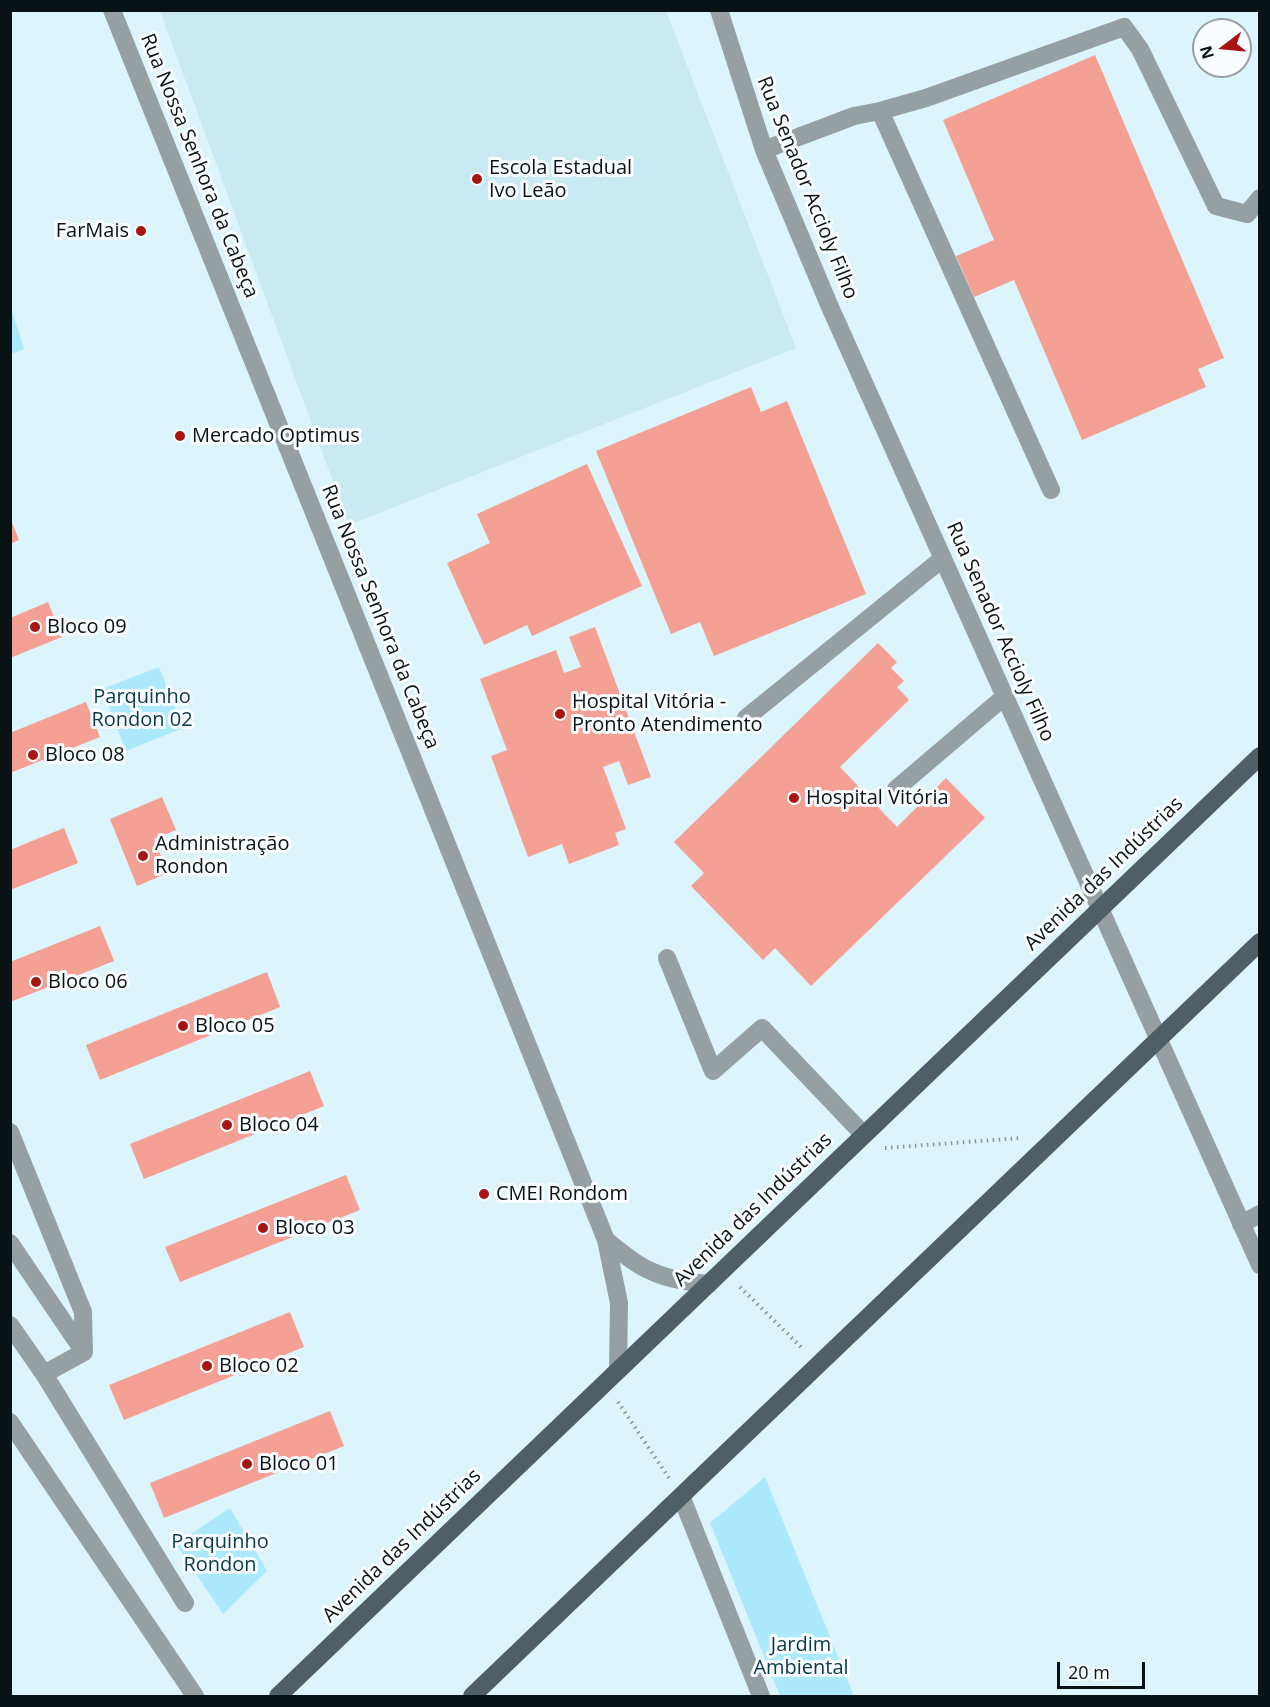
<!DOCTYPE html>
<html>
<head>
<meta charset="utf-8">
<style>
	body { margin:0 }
	#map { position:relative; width:1270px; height:1707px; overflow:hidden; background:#dcf4fc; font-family:"Open Sans",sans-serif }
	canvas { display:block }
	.frame { position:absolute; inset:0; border:12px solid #091214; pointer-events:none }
	.north { position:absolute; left:1192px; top:18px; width:60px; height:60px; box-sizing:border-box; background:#f9fdff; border:2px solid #999fa1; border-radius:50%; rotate:254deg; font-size:16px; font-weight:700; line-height:24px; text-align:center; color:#091214 }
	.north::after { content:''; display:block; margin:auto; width:21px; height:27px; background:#a81412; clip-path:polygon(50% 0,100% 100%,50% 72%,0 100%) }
	.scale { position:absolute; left:1057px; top:1662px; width:88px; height:27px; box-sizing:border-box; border:3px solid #091214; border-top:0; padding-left:8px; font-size:18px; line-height:21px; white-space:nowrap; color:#091214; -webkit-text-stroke:4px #f9fdff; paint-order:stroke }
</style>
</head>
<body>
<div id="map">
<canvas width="1270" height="1707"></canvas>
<div class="frame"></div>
<div class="north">N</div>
<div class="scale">20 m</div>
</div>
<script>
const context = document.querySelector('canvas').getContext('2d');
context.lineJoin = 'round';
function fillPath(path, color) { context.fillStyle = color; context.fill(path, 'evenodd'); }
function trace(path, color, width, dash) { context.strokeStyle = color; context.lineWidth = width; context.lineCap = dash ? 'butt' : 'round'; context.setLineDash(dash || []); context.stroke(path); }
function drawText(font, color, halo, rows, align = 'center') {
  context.font = font + ' "Open Sans",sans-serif'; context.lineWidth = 6; context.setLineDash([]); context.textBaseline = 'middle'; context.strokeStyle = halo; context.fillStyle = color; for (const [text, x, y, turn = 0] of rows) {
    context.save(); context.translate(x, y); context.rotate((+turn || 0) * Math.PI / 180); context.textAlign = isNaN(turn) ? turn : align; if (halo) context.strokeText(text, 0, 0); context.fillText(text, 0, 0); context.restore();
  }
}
const built = new Path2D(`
	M160,11H666L796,348L349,525Z`);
const green = new Path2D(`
	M11,308L24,349L11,354H10Z
	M159,667L183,728L126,751L102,689Z
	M765,1477L854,1696H780L710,1523Z
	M230,1508L267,1571L223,1614L176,1544Z`);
const building = new Path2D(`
	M1095,55L1224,358L1198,369L1206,387L1082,440L1014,280L974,297L956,256L994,240L943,120Z
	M751,387L761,412L787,401L866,594L714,656L700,622L671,634L596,451Z
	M587,464L642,586L532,636L527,625L484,645L447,563L490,543L477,514Z
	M10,518L19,540L10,544Z
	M48,602L62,637L10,658V618Z
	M595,627L651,777L628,785L619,761L603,767L626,829L615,833L619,845L569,864L562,844L528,857L491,756L507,750L480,679L556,650L564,673L581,667L569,637Z
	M878,643L897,662L891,668L904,681L897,687L909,700L840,767L897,827L946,778L985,818L811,986L775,948L763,960L691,886L704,873L674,842Z
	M86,702L100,737L10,773V733Z
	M162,797L176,830L154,839L168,873L137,886L110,819Z
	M64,828L78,863L10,890V850Z
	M100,926L114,961L10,1002V962Z
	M267,972L280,1007L100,1080L86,1045Z
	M310,1071L324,1106L144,1179L130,1144Z
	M346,1175L360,1210L180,1282L165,1247Z
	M290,1312L304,1347L124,1420L109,1385Z
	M330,1411L344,1446L164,1518L150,1483Z`);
const path = new Path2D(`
	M885,1148L1021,1138
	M740,1287L803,1349
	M618,1402L669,1478`);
const minor = new Path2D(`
	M112,10L606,1240L619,1303L618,1370
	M719,10L764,150L830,307L1260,1265
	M880,111L1051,490
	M764,150L854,116L880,111L926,98L1124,27L1140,49L1216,206L1247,214L1260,198
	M746,718L942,559
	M896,789L1004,697
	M667,958L713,1071L762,1028L864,1135
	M10,1132L83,1312L84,1352
	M1241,1224L1260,1214
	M606,1240C621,1252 636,1265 653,1272C671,1280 690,1282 709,1284
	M10,1243L84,1352L44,1374L185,1603
	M10,1325L44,1374
	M10,1422L195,1696
	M681,1496L761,1696`);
const major = new Path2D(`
	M278,1696L1260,756
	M472,1696L1260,942`);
const markers = [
	[477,179,6,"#a81412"],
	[141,231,6,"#a81412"],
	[180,436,6,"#a81412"],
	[35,627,6,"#a81412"],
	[560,714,6,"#a81412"],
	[33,755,6,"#a81412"],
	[794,798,6,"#a81412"],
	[143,856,6,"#a81412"],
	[36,982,6,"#a81412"],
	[183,1026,6,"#a81412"],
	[227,1125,6,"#a81412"],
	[484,1194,6,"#a81412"],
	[263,1228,6,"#a81412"],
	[207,1366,6,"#a81412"],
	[247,1464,6,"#a81412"]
];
const streetNames = [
	["Rua Nossa Senhora da Cabeça",199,166,68],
	["Rua Senador Accioly Filho",807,188,68],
	["Rua Nossa Senhora da Cabeça",380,617,68],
	["Rua Senador Accioly Filho",1000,632,66],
	["Avenida das Indústrias",1104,874,-44],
	["Avenida das Indústrias",753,1210,-44],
	["Avenida das Indústrias",402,1546,-44]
];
const poiNames = [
	["Escola Estadual",489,168],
	["Ivo Leão",489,191],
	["FarMais",129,231,"right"],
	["Mercado Optimus",192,436],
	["Bloco 09",47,627],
	["Hospital Vitória -",572,702],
	["Pronto Atendimento",572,725],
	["Bloco 08",45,755],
	["Hospital Vitória",806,798],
	["Administração",155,844],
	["Rondon",155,867],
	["Bloco 06",48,982],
	["Bloco 05",195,1026],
	["Bloco 04",239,1125],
	["CMEI Rondom",496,1194],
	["Bloco 03",275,1228],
	["Bloco 02",219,1366],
	["Bloco 01",259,1464]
];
const parkNames = [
	["Parquinho",142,697],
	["Rondon 02",142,720],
	["Parquinho",220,1542],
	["Rondon",220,1565],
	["Jardim",801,1645],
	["Ambiental",801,1668]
];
fillPath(built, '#c9eaf3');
fillPath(green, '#ade9fc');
fillPath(building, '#f4a094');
trace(path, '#86979d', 4, [1.5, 4.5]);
trace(minor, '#96a0a3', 18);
trace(major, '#4e5f65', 18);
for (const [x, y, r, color] of markers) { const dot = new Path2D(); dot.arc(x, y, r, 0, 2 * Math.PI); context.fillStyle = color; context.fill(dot); trace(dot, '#f9fdff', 2); }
drawText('20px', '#091214', '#f9fdff', streetNames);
drawText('20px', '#091214', '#f9fdff', poiNames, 'left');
drawText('20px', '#0a3a47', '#f9fdff', parkNames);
</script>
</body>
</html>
